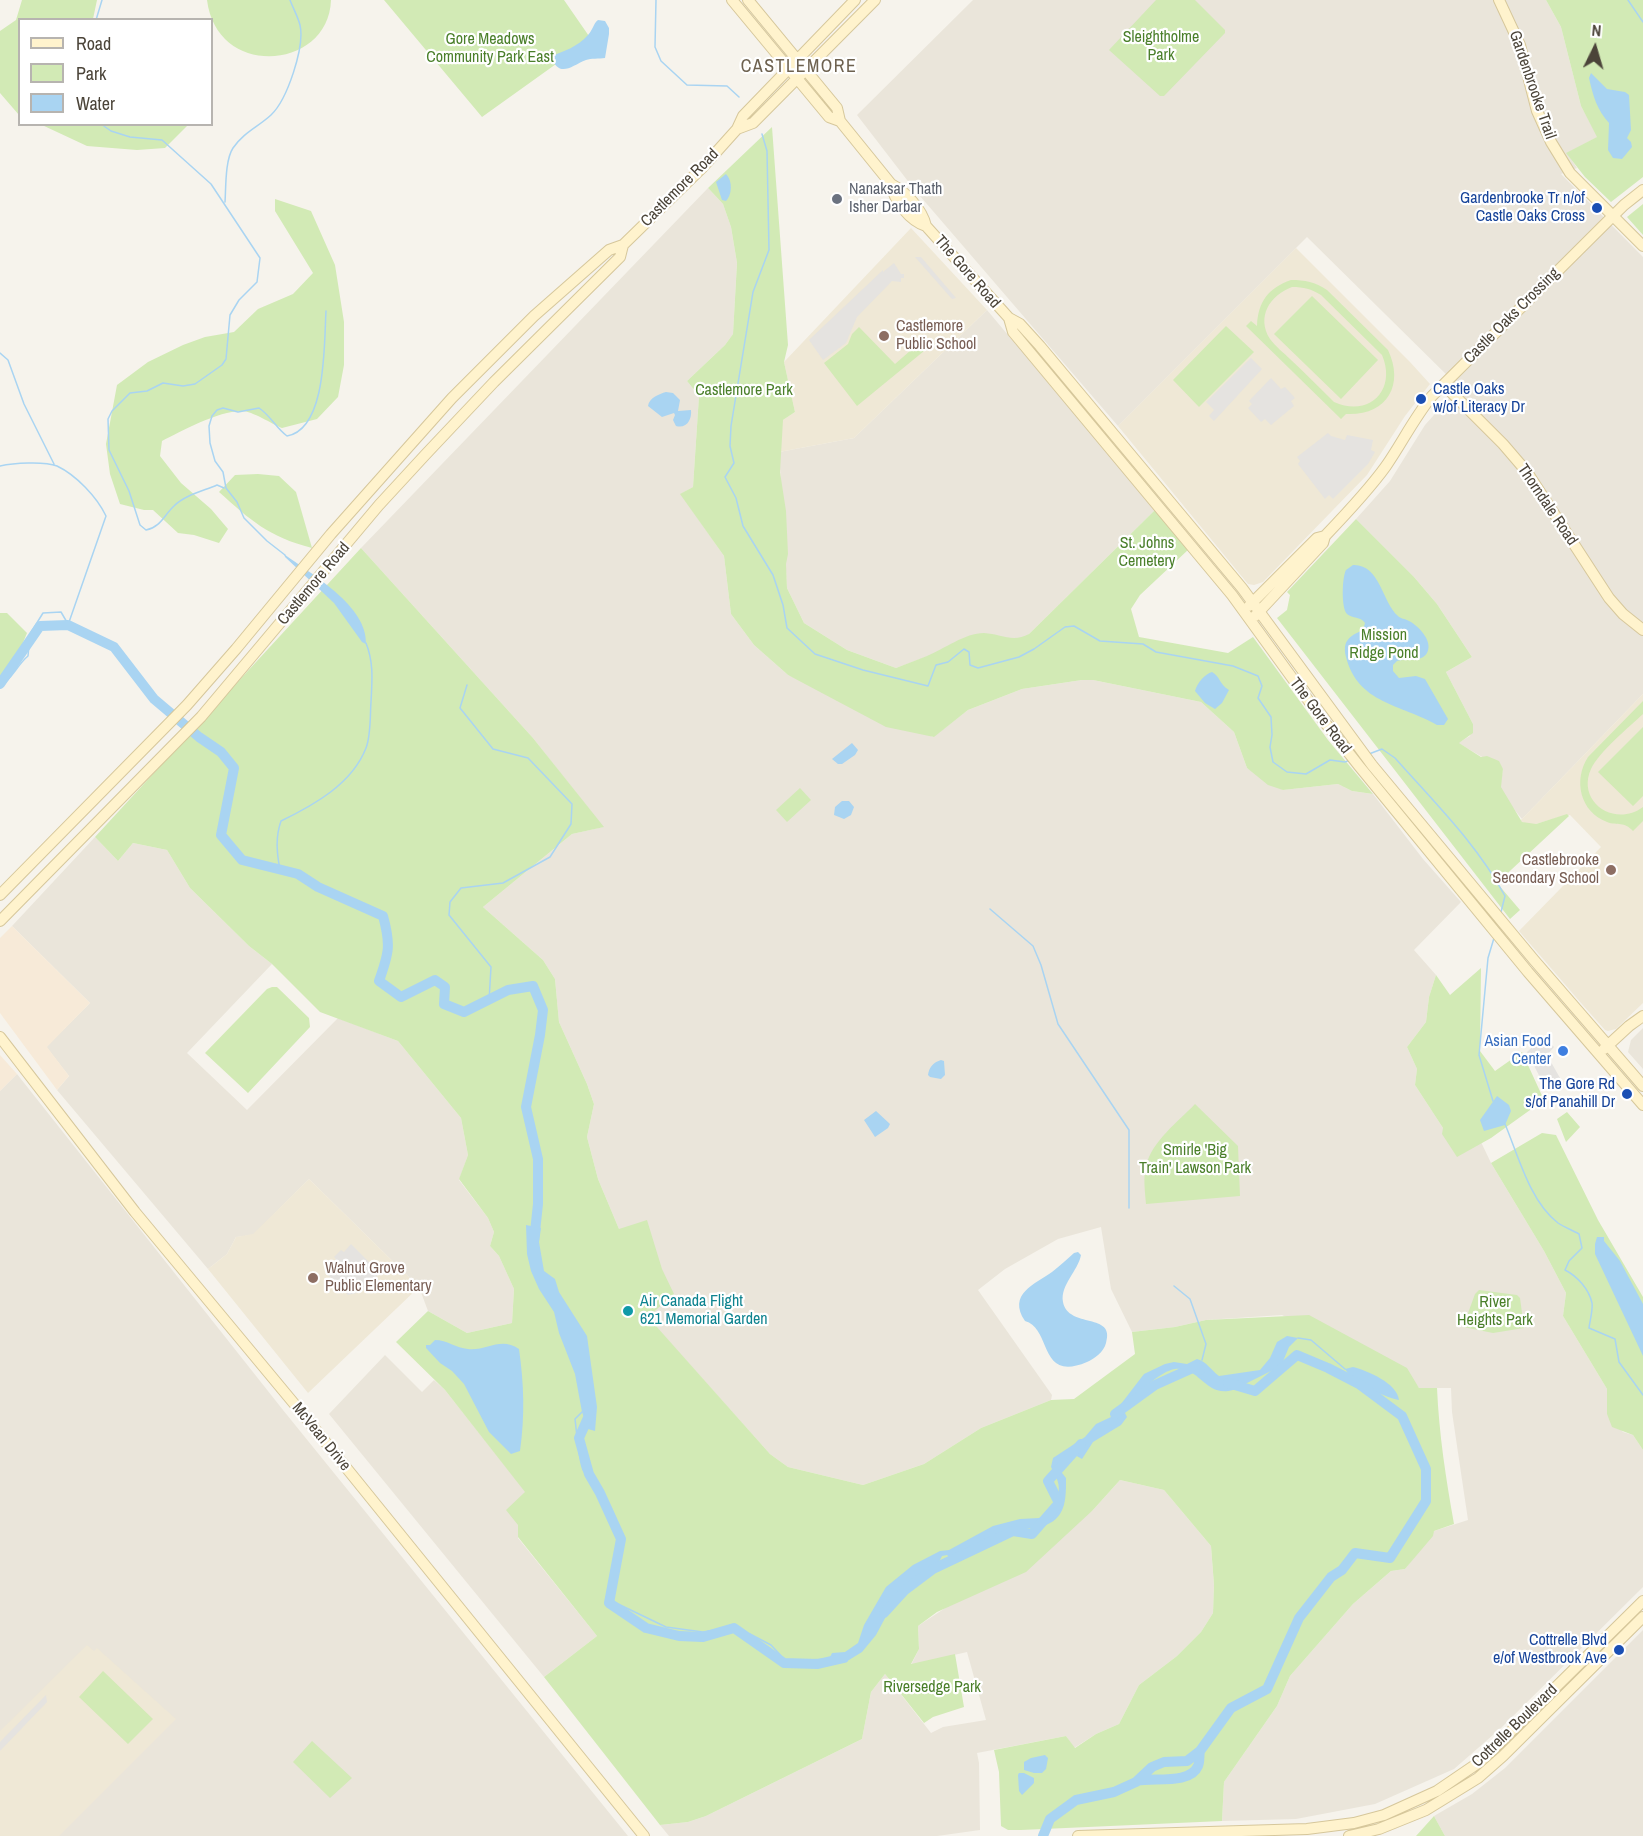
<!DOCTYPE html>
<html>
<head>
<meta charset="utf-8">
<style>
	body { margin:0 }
	#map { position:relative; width:1643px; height:1836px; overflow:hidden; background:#f6f3ec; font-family:"Archivo Narrow",sans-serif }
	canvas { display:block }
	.legend { position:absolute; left:18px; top:18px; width:195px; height:108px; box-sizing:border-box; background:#fff; border:2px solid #b7b4b0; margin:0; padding:8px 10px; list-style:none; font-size:18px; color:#4b4439 }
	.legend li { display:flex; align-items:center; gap:12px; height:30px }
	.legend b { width:30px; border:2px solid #b7b4b0 }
	.north { position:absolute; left:1565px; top:18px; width:60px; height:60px; -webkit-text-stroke:4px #fff; paint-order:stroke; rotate:5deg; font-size:16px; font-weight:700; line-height:24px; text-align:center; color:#4b4439 }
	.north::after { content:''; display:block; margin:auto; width:21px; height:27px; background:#4b4439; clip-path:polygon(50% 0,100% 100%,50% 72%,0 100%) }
</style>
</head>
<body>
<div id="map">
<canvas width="1643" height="1836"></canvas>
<ul class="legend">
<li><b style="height:8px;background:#fff3cd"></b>Road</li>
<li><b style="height:16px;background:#d2eab5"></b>Park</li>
<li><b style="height:16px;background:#a9d4f2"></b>Water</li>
</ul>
<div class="north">N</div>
</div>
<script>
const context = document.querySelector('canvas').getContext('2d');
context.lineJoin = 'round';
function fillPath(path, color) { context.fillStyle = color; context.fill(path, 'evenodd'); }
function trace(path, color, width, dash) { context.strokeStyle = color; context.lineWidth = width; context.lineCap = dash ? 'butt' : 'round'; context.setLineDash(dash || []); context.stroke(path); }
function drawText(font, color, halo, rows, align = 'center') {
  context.font = font + ' "Archivo Narrow",sans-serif'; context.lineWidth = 4.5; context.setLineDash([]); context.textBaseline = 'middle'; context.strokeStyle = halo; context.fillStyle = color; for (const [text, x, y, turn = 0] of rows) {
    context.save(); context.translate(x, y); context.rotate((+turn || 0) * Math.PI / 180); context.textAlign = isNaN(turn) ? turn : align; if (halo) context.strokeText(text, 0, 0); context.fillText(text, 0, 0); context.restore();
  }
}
const residential = new Path2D(`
	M973,0H1546L1561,27L1581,106L1598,137L1567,153L1577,168L1561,174L1643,257V694L1522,819L1508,802L1500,787L1503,769L1458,743L1470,736L1473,724L1446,672L1472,657L1437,604L1414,577L1356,519L1390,481L1425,425L1459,387L1307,237L1118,426L914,189L857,115Z
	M708,188L723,204L731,227L737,263L733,334L725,345L687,381L699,396L693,487L681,494L724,556L731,614L754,645L788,675L933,737L968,710L1022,689L1082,680H1093L1201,702L1234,732L1247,768L1283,790L1338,784L1352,791L1373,794L1423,859L1461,902L1414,950L1436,975L1429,997L1426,1022L1407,1047L1417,1069L1415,1085L1443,1128L1457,1156L1481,1142L1491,1163L1544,1251L1566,1293L1563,1316L1607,1389V1414L1623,1432L1633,1435L1643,1450V1587L1501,1728L1454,1769L1375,1804L1296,1819L1222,1821L1224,1782L1277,1706L1290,1676L1353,1604L1391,1571L1405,1569L1434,1531L1468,1520L1452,1412L1451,1388H1419L1414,1382L1282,1315L1206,1320L1175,1327L1132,1332L1111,1289L1101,1227L1058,1239L1005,1269L978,1290L1052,1395L1051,1400L981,1428L924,1464L863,1485L788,1467L770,1454L647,1317L619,1229L598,1179L587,1137L594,1104L587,1084L559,1022L555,979L543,960L483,907L572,834L603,827L533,738L361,548Z
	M987,310L1155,510L1023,640L967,642L896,668L847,650L804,623L787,588L779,452L854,438Z
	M95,837L118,861L133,843L167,850L190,888L249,946L272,964L187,1053L247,1110L338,1018L398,1041L461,1118L468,1155L459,1180L488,1218L494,1232L490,1246L499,1256L514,1289L512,1323L467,1333L428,1311L419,1287L309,1179L253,1235L236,1237L227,1254L208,1269L57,1090L69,1076L46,1047L90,1003L12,926Z
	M1643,1028V1069L1628,1052L1631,1040Z
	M17,1074L283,1410L628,1836H0V1091Z
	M385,1355L422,1392L434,1380L445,1390L526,1492L518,1525V1538L597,1636L544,1677L329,1414Z
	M1120,1480L1164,1490L1211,1546L1214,1585L1213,1613L1201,1632L1177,1656L1139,1685L1119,1724L1096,1734L1074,1748L1066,1736L977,1753L979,1763L980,1830L937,1836H669L660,1825L688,1822L706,1816L862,1739L871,1692L885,1674L931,1733L943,1727L986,1720L967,1652L911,1665L919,1649L918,1626L1093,1510Z
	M1643,1630V1836H1445L1434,1816L1472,1794L1505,1768Z`);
const commercial = new Path2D(`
	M12,926L90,1003L47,1047L69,1076L57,1090L0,1013V938Z
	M0,1055L17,1074L0,1091Z`);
const education = new Path2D(`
	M911,228L987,310L854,438L779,452L780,422L795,412L784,362Z
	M1296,248L1410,362L1430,384L1405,416L1367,475L1263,582L1254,585L1248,584L1118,426Z
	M1643,694V1003L1616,1029L1608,1031L1605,1030L1581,1003L1519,931L1601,847L1570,815H1566L1536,824L1528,825L1520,821Z
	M309,1179L419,1287L308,1393L208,1269L227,1254L236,1237L253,1234Z
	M87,1645L94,1651L97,1648L176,1719L59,1836H0V1731Z`);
const green = new Path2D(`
	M22,0H97L93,19L20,20L19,115L0,93V31L16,20Z
	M207,0H331C329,70 217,80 207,0Z
	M384,0H564L591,39L482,117Z
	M1156,0H1195L1225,30V33L1164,96H1160L1109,50Z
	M1546,0H1643V177L1611,202L1585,177L1566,153L1597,137L1581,106L1561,27Z
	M42,125H188L165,148L137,150L87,146Z
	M772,127L788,345L784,362L795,412L783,420L780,472L786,511L788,554L786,564L787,588L804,623L847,650L896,668C906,664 917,660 927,656C944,649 965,633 984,633C1001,634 1013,643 1029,634L1155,510L1189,549L1140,595L1131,609L1139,637L1228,653L1253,637L1328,740L1373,794L1352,791L1338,784L1283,790L1268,785L1247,768L1234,732L1201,702L1093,680H1082L1022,689L968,710L934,737L886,727L788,675L754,645L731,614L724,556L680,494L693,487L699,396L687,381L725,345L733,334L737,263L731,227L723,204L708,188Z
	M275,199L311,211L335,265L344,322V365L338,397L317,419L282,428C272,424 252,411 242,411C221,410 181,431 162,441L160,456L181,483L211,509L228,529L219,543L194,535L178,533L153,510H144L120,504L110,474L106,444L117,385L148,362L183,345L205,337L234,332L258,309L293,294L313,273L275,211Z
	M1643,204V235L1627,217Z
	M1291,280C1305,280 1315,282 1327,290L1388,350C1405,386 1386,416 1346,414L1341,419L1246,326L1251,321L1257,326C1258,302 1268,288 1291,280ZM1292,287C1304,287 1311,289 1321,295L1382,355C1397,390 1369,418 1334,402C1319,387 1305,373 1290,359C1284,353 1275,346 1270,339C1256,317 1270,295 1292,287Z
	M1312,296L1378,360L1341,399L1274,334Z
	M1226,326L1254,352L1199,407L1173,380Z
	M859,327L895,364L918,344L924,351L857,406L824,363L848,344L852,334Z
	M258,474L279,476L296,492L312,548C269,537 250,520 219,492L235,475Z
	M1356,519L1414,577L1437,604L1472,657L1446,672L1473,724V733L1459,743L1481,757L1487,756L1499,761L1503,769L1501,787L1522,822L1536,824L1567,814L1569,816L1497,883L1520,910L1510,919L1277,618L1287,610L1290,595L1287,592Z
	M361,548L533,738L604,827L572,834L483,907L543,960L555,979L559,1022L587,1084L594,1104L587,1137L598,1179L619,1229L647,1220L662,1269L674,1294L648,1317L770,1454L788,1467L863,1485L924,1464L981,1428L1051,1400L1074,1399L1135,1354L1132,1332L1175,1327L1206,1320L1309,1315L1407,1368L1419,1388H1437C1439,1434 1446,1479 1454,1524L1434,1531L1433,1536L1405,1569L1391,1571L1353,1604L1290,1676L1277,1706L1224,1782L1222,1821L1021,1830H1008L1001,1826L999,1772L994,1750L1066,1736L1075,1748L1096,1734L1119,1724L1139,1685L1177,1656L1201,1632L1213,1613L1214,1585L1211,1546L1164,1490L1120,1480L1093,1510L1026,1572L937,1612L918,1626L919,1649L911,1664L955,1654L964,1707L933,1717L924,1723L885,1674L871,1692L862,1739L706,1816L688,1822L660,1825L544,1677L597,1636L518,1537V1525L506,1510L525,1492L445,1390L396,1342L428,1311L467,1333L512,1323L514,1289L499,1256L490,1246L494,1232L488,1218L459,1179L468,1155L461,1118L398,1041L320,1012L272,964L249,946L190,888L167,850L133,843L118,861L95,837Z
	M0,613H7L27,633L15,662L0,680Z
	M1643,701V714C1629,727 1599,752 1591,769C1576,802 1615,828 1643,807V821L1633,831C1624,821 1618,826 1607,822C1580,812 1573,780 1588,757Z
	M1643,727V796L1633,806L1598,772Z
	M800,788L811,800L787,822L776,810Z
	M1481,968L1480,1051L1495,1071L1522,1052L1544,1100L1491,1138L1457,1157L1442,1134L1443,1128L1415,1085L1417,1069L1407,1047L1426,1022L1429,997L1436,975L1450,995Z
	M272,987H277L309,1018L310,1027L248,1093L205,1053L267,989Z
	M1195,1104L1238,1146L1240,1196L1146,1204C1145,1191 1143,1178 1146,1166C1152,1141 1178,1122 1195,1104Z
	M1567,1112L1580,1127L1566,1142L1557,1119Z
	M1542,1133L1556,1135L1598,1220L1643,1297V1450L1633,1435L1612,1427L1607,1414V1389L1563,1316L1566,1293L1544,1251L1491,1163Z
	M1479,1290L1517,1295L1520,1298L1524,1328L1493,1333L1463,1327L1475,1294Z
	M103,1671L153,1719L128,1744L79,1697Z
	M312,1741L352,1778L330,1798L293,1762Z
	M1434,1816L1445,1836H1416Z`);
const parking = new Path2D(`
	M915,257H921L956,298L952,299Z
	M894,263L901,274H904V278H901V282L892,281L857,317L846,343L823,360L809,340L883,270V272Z
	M1251,358L1262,369L1214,421L1209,416L1214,410L1206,402Z
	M1271,378L1281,389L1285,387L1295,398L1291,401L1294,406L1271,425L1265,419L1261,422L1248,408L1252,404L1249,401Z
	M1328,433L1331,436L1345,440L1347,435L1373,440L1371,450L1375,452L1368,464L1333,499L1329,495L1325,499L1298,464L1300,461L1297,457Z
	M1544,1036L1554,1047L1547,1055L1560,1078L1546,1089L1527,1052Z
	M351,1244L380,1273L361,1292L348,1295L327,1274L333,1272L328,1266L336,1259L334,1257L341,1250L344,1252Z
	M46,1695L47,1702L0,1751V1742Z`);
const water = new Path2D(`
	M598,20L605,21L609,28V34L605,58C599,59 591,58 586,60C571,66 559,79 551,56C565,51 577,47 588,35C593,30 593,24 598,20Z
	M1591,73L1607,89L1625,92L1629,95L1631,130L1627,138L1631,142L1632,147L1622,159L1613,158L1608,150L1609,123C1597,110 1593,96 1589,78Z
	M726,174C733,181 732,195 726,201L722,200L716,182Z
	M666,392L673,393L680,400L678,411L691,410C692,419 687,429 676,426L673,420L675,415L674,413L662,417L648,406C649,398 659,394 666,392Z
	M284,554C311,574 368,606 366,644L362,642L334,603L285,557Z
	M1353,565C1380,564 1382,602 1398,616C1401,619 1403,618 1407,620C1417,624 1434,641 1427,653C1421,663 1406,658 1397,661L1393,665V671L1399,678L1416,676L1425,679L1448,719L1444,725H1437C1401,704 1358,704 1346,657C1342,640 1350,636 1363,630L1365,623C1360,616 1353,619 1347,614C1341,608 1342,577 1346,570Z
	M1212,672C1220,676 1219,684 1229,690L1222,703L1215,709L1205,703L1195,691C1197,683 1205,674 1212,672Z
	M852,743L858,750L855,755L842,764H838L832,759Z
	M842,801H849L854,807L851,815L844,819L834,815L835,807Z
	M941,1060L944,1061L945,1075L941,1079L930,1077L928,1075C929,1067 934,1062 941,1060Z
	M1497,1096L1509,1105L1511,1111L1505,1125L1484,1131L1480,1120Z
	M876,1111L890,1124L888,1128L875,1137L864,1120Z
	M526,1225L541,1228L539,1242L544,1271L555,1279L559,1292L587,1336L597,1407L595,1431L588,1429L582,1412L575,1374L559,1333L554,1312L539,1289L531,1271L527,1254Z
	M1597,1237H1604V1241L1620,1261L1643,1304V1356L1595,1254V1244Z
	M1078,1252L1081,1255C1078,1271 1060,1285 1063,1302C1068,1329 1116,1312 1106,1343C1104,1352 1094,1359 1087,1362C1038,1383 1052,1328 1025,1321C1007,1294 1035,1284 1052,1272C1060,1266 1067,1259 1074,1253Z
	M1287,1336L1298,1338L1289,1347L1281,1366L1233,1390C1205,1398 1200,1366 1175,1369C1160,1371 1138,1394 1126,1404L1125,1413L1127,1417L1121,1425L1093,1442L1082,1459L1073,1454L1065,1456L1060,1463L1059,1469L1066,1478C1066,1496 1067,1517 1046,1525C1034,1530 1018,1527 1005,1532C986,1538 969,1550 951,1559L947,1555L942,1556L938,1564L918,1575L899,1592L876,1635L862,1652L849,1660L834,1662L829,1659L832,1653L845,1652L858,1643L864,1625L886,1587L913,1565L940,1551L949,1550L993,1526L1020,1519L1039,1518L1051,1512C1061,1492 1062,1486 1051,1467L1053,1458L1085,1437L1096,1424L1111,1417L1144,1374L1165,1364L1174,1362L1187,1364L1197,1359C1207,1362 1211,1370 1219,1376L1260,1370L1270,1358L1277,1342Z
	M435,1340C447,1340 456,1348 468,1349C487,1351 501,1336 519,1349C524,1384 525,1416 520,1451L511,1454L489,1432L464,1384L452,1371L440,1363L426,1348V1345H430Z
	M1353,1367C1368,1371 1397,1383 1399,1400C1382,1396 1354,1384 1345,1369Z
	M1045,1755L1048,1758L1046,1769L1042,1773H1034L1024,1770V1762L1031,1758Z
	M1019,1773H1024L1034,1778V1783L1022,1795L1019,1791L1018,1775Z`);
const stream = new Path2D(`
	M656,0L655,47L661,61L687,85L727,86L739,97
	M1628,0L1643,22
	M96,20L102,0
	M101,124L111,131L130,137L162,140L211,184L260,258L257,282L239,300L230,315L226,359L222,365L195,384L183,386L163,383L147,391L130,393L112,411L108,419L109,450L129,491L140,525L146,530C161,527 164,515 174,506C185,495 203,491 217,485L224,488
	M762,134L767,151L769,250L753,292L731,426L730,446L734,463L725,477L736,498L743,526L773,575L783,605L787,628L815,654L863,670L928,686L936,665L948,662L964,649L969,652L970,665L978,668L1019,657L1034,649L1065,627L1074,626L1100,641L1143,644L1156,652L1233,666L1258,676L1262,686L1258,698L1271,717L1272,735L1270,747L1273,762L1287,772L1306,774L1330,760L1345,762L1350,760
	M225,202C226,188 225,160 233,148C244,132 258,127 271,115C287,100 305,47 300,25C298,17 293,8 290,0
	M0,353L8,360L24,404L54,464
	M0,466C13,463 44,461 57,466C76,475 97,497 106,516L68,625
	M285,555L267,541L244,518L237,502L226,488L223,472L215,461L210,443L209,426L212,416L217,410L223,408L238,412L259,408C271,416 276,428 287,436C327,429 324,343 326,311
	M467,685L460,708L493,749L528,758L572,804L571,824L550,857L503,883L461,888L450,902L449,915L491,967L489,1001
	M0,686C11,681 17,665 28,656L30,634L43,613L61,612L68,624
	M1369,754L1382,749L1395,758C1434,802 1477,844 1505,896L1501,912
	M280,870C277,854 275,838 281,821C314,805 352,784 366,748C371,735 370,716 371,702C372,681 374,663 366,643
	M990,909L1033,946L1041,965L1058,1024L1129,1130V1208
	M1493,1101L1479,1055L1488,958L1494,938
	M1505,1124C1518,1155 1530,1202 1558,1223C1564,1227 1572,1230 1579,1234L1582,1248L1569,1261L1565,1270C1577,1276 1589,1289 1592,1303C1593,1310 1590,1320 1589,1328L1615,1339L1619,1362L1643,1395
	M1174,1286L1190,1299L1206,1344L1202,1360
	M1298,1338L1311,1340L1345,1369
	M582,1412L575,1419C577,1434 578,1457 583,1470C586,1476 594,1482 598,1488C608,1500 618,1518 619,1534C620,1557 605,1580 614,1602L666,1627L703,1632L727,1628L750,1634L771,1645L786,1661L829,1659`);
const river = new Path2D(`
	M0,684L40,626L68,625L114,647L154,699L199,737L221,752L234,768L221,835L242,860L298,874L318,887L383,916C391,945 389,953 379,981L401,997L435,980L445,987L444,1004L464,1012L508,990L533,986L543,1010L540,1035L526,1107L538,1159V1204L534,1241
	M591,1411L579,1438L589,1474L600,1493L621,1539L609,1603L646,1628L679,1636L703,1637L734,1628L784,1663L818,1664L844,1658
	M1115,1414L1155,1385L1195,1367L1200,1370
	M884,1613L905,1590L933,1569L1013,1531L1032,1534L1059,1503L1048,1481L1081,1444
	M1137,1781C1153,1777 1190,1785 1198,1766C1200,1762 1199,1755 1200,1751
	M1043,1836L1050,1819L1076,1800L1114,1792L1136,1782L1152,1767L1164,1762L1187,1761L1200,1751L1231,1708L1267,1689L1299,1618L1331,1577L1342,1570L1355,1553L1390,1558L1426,1501V1469L1402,1416L1359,1384L1328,1368L1297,1355L1255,1391L1228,1383`);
const secondary = new Path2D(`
	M732,0L829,117L840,121
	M748,0L837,108L840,121L891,184C906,192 922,209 926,226L1009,318L1013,332L1232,595L1319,715L1359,766L1528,972L1643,1105
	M1499,0L1520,45L1537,111L1551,142L1570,173L1643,246
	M737,129L753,123L875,0
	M891,184C894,201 910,221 926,226
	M1009,318L1020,324L1040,346L1242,588L1372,765L1534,960L1643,1086
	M1444,385L1503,444L1527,472L1609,598L1623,614L1643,630
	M1249,606L1317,538L1325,536
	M1255,616L1323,543L1325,536C1346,514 1368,491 1386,466C1402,443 1414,418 1432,396L1624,205L1643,190
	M0,895L187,705L236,649L331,534L452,398L534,316L609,250L623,245L702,168L737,129L743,116L855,0
	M0,921L201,717L379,505L426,454L494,382L620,257L623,245
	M0,1037L135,1212L306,1418L644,1836
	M1604,1049L1629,1026L1643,1016
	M1078,1836L1307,1829L1354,1823L1384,1815L1437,1791L1481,1761L1643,1601
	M1349,1836L1379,1829L1426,1810L1478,1778L1503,1756L1643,1617`);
const markers = [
	[837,199,6,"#6b7280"],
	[1597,208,6,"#1a4fb4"],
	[884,336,6,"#8d6e63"],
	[1421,399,6,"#1a4fb4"],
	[1611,870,6,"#8d6e63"],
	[1563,1051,6,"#3f7fe0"],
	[1627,1094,6,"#1a4fb4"],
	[313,1278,6,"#8d6e63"],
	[628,1311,6,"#0f9aa8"],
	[1619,1650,6,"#1a4fb4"]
];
const parkNames = [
	["Sleightholme",1161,38],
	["Park",1161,56],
	["Gore Meadows",490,40],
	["Community Park East",490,58],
	["Castlemore Park",744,391],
	["St. Johns",1147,544],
	["Cemetery",1147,562],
	["Mission",1384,636],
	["Ridge Pond",1384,654],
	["Smirle 'Big",1195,1151],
	["Train' Lawson Park",1195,1169],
	["River",1495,1303],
	["Heights Park",1495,1321],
	["Riversedge Park",932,1688]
];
const streetNames = [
	["Gardenbrooke Trail",1532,85,71],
	["Castlemore Road",680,188,-45],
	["The Gore Road",967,272,49],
	["Castle Oaks Crossing",1512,316,-45],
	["Thorndale Road",1547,505,56],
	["Castlemore Road",314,584,-50],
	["The Gore Road",1320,716,53],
	["McVean Drive",321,1437,51],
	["Cottrelle Boulevard",1515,1726,-44]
];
const worshipNames = [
	["Nanaksar Thath",849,190],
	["Isher Darbar",849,208]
];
const transitNames = [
	["Gardenbrooke Tr n/of",1585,199],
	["Castle Oaks Cross",1585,217],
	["Castle Oaks",1433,390,"left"],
	["w/of Literacy Dr",1433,408,"left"],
	["The Gore Rd",1615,1085],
	["s/of Panahill Dr",1615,1103],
	["Cottrelle Blvd",1607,1641],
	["e/of Westbrook Ave",1607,1659]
];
const educationNames = [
	["Castlemore",896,327],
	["Public School",896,345],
	["Castlebrooke",1599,861,"right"],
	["Secondary School",1599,879,"right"],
	["Walnut Grove",325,1269],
	["Public Elementary",325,1287]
];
const shopNames = [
	["Asian Food",1551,1042],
	["Center",1551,1060]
];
const cultureNames = [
	["Air Canada Flight",640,1302],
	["621 Memorial Garden",640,1320]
];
const neighbourhoodNames = [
	["CASTLEMORE",799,67]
];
fillPath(residential, '#eae5da');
fillPath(commercial, '#f7ead8');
fillPath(education, '#efe8d6');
fillPath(green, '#d2eab5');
fillPath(parking, '#e5e3e0');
fillPath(water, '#a9d4f2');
trace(stream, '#a9d4f2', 1.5);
trace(river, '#a9d4f2', 10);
trace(secondary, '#d6c79b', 12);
trace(secondary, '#fff3cd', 10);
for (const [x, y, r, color] of markers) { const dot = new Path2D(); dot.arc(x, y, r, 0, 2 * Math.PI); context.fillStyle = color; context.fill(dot); trace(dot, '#fff', 2); }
drawText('16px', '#4a7f2a', '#fff', parkNames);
drawText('16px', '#4b4439', '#fff', streetNames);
drawText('16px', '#5b616d', '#fff', worshipNames, 'left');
drawText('16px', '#164399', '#fff', transitNames, 'right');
drawText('16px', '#785e54', '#fff', educationNames, 'left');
drawText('16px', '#366cbe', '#fff', shopNames, 'right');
drawText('16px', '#0d838f', '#fff', cultureNames, 'left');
context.letterSpacing = '1.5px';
drawText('18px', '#6e6250', '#fff', neighbourhoodNames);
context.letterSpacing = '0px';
</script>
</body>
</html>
